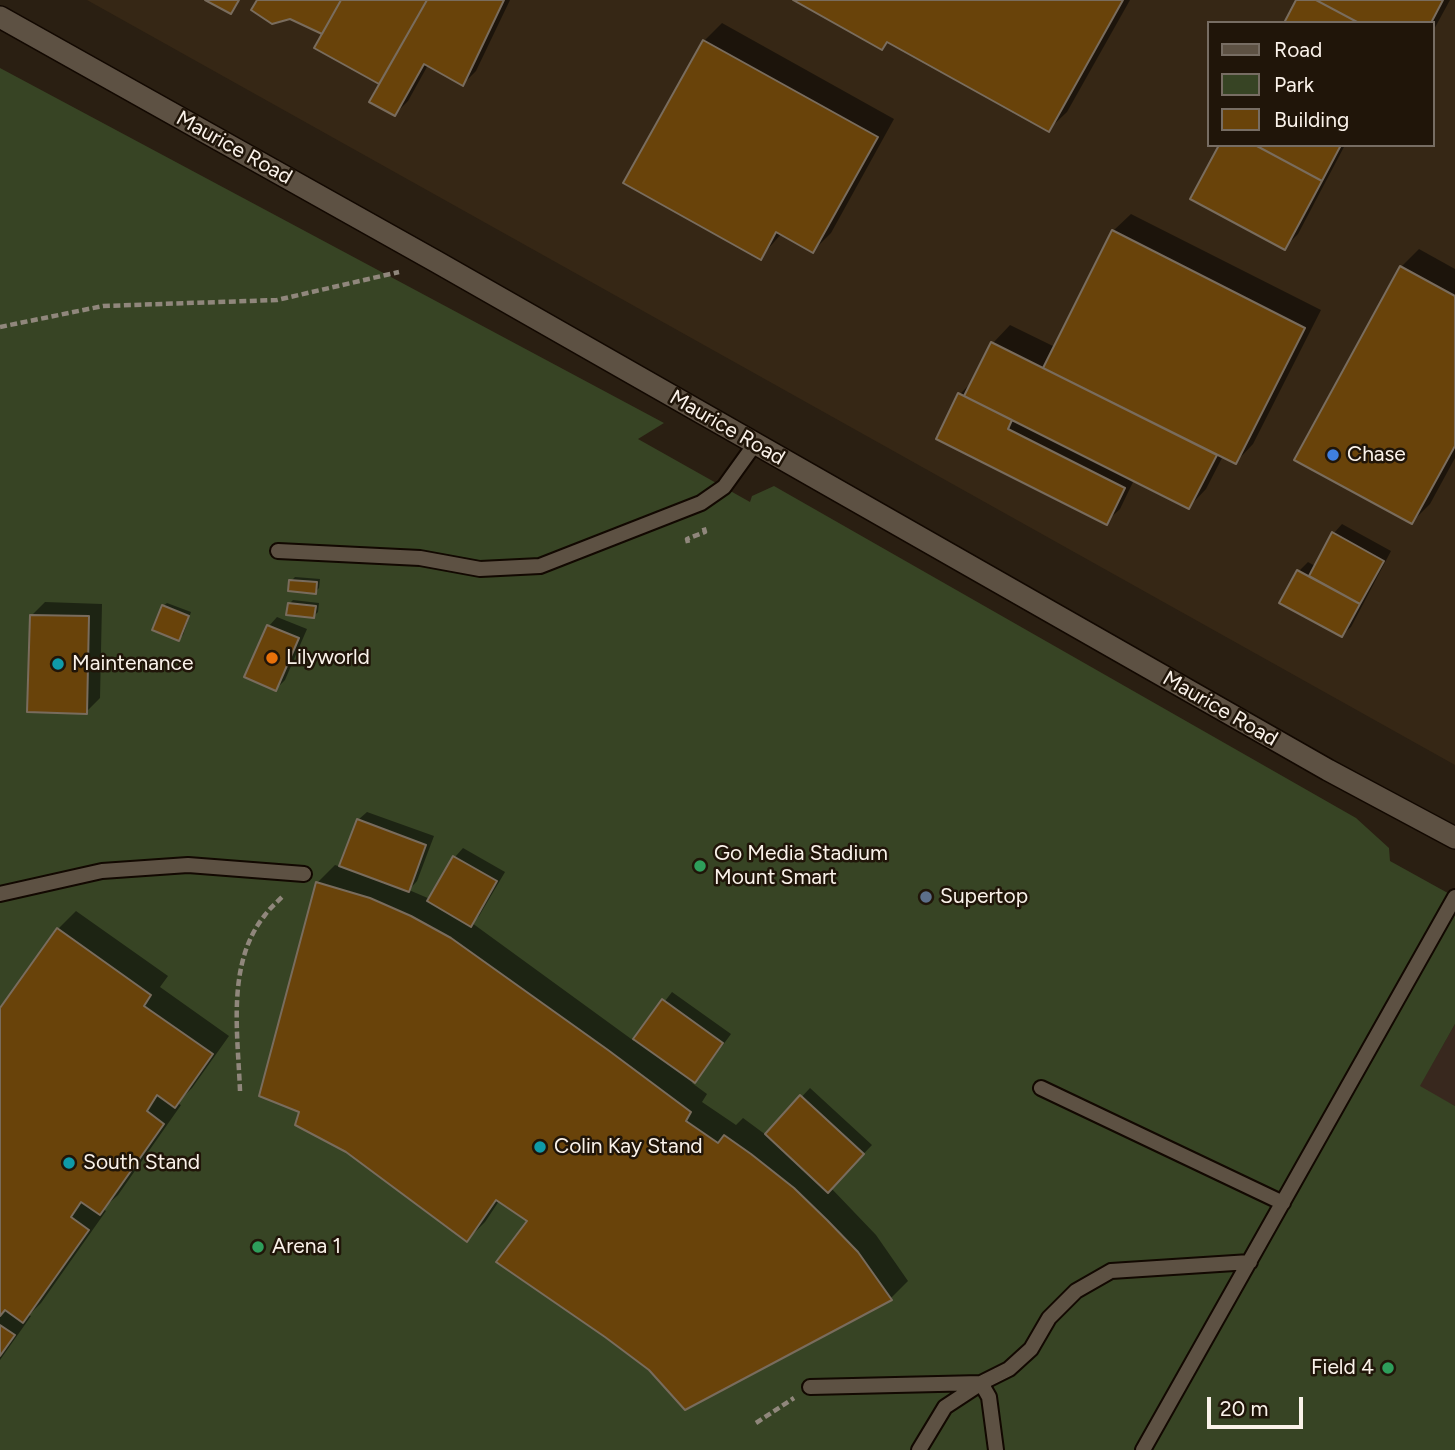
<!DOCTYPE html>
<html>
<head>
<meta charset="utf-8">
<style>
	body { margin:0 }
	#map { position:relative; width:1455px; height:1450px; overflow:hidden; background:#2a1f12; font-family:Figtree,sans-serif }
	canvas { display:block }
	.legend { position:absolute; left:1207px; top:21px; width:228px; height:126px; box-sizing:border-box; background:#201509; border:2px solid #776d63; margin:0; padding:9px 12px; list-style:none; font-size:21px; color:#faf2ea }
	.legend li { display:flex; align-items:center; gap:14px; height:35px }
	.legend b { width:35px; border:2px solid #776d63 }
	.scale { position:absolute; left:1207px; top:1397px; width:96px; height:32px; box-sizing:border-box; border:4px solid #faf2ea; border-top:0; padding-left:9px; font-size:21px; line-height:24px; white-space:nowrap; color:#faf2ea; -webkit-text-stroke:5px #201509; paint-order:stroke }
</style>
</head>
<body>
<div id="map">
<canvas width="1455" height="1450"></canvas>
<ul class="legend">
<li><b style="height:9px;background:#5d5143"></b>Road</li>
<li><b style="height:19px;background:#374424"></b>Park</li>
<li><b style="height:19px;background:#69430a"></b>Building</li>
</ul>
<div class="scale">20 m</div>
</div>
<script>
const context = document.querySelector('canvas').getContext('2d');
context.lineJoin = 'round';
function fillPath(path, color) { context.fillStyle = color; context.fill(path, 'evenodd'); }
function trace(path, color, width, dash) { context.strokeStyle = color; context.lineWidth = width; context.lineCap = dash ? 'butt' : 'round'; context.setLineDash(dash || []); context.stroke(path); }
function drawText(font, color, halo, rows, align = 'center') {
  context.font = font + ' Figtree,sans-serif'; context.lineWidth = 5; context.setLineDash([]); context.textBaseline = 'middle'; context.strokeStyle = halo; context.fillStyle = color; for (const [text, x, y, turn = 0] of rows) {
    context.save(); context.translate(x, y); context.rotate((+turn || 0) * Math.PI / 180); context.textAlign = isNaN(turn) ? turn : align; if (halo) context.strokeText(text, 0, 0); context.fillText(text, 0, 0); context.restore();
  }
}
const commercial = new Path2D(`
	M1455,1024V1106L1419,1087Z`);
const built = new Path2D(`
	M87,0H1455V765ZM1208,23H1432V145H1208Z`);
const green = new Path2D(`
	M0,68L664,423L638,439L750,502L752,496L774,486L1356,818L1389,848L1390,861L1455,897V1024L1420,1086L1455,1106V1450H0Z`);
const shadow = new Path2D(`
	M259,0H510L476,71L463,84L428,65L408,101L395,114L381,84L317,48L325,33Z
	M797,0H1130L1067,112L1049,129L889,41L882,48Z
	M1298,0H1450L1432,33V23H1286Z
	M722,23L894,119L831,233L813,251L782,233L760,258L704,41Z
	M1221,145H1345L1298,234L1285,247Z
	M1131,214L1321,310L1253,444L1236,462L1223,456L1206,489L1189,507L1134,480L1120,509L1106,522L960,394L973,381L993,343L1010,325L1055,347L1113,231Z
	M1419,249L1455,269V458L1430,504L1412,522L1297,459L1401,267Z
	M1342,524L1391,551L1351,627L1342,635L1282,602L1299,571L1308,562L1315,566L1334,533Z
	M295,577L320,579L319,588L315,592L291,581Z
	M293,600L319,603L318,612L314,616L289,604Z
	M45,602L102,604L100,698L86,712L31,616Z
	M167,603L191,612L183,635L179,639L163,606Z
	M277,617L307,629L285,680L276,689L269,626Z
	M367,812L434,836L417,881L409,890L430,899L455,857L463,848L505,872L479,916L472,923L634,1041L672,992L731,1034L703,1072L692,1083L707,1094L702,1102L736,1125L743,1118L766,1135L810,1088L872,1145L831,1188L876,1235L908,1281L891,1298L529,1221L499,1201L485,1222L467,1240L301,1111L317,883L335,865L341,867L358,820Z
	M76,911L168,976L160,987L229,1036L192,1088L177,1103L181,1105L118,1195L103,1209L106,1211L41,1303L29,1315L31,1316L0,1360V1011L58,929Z`);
const building = new Path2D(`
	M205,0H239L231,14Z
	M257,0H341L322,34L290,19L272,24L251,10Z
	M341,0H427L379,84L314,48Z
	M427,0H504L463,86L424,64L395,116L369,102Z
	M793,0H1123L1049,132L887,42L882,50Z
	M1296,0H1316L1359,23H1284Z
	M1316,0H1443L1431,23H1359Z
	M703,40L878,137L813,253L776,232L761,260L623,183Z
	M1219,145H1255L1322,181L1285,250L1190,199Z
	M1255,145H1341L1322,181Z
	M1112,230L1305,328L1236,464L1043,368Z
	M1400,266L1455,296V446L1412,524L1294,460Z
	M991,342L1217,455L1189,509L964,396Z
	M958,393L1012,420L1008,429L1125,488L1107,525L936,439Z
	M1332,532L1384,561L1360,604L1309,576Z
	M1297,570L1360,604L1342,637L1279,603Z
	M289,580L317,582L316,594L288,591Z
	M288,603L316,606L314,618L286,615Z
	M162,605L189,616L179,641L152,630Z
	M30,615L89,616L87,714L27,712Z
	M267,625L299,638L276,691L244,677Z
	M357,819L426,845L409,892L339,866Z
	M453,856L497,881L471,927L427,901Z
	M316,882L370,898L411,916L451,938L608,1050L691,1112L686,1121L718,1143L724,1135L751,1154L794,1188L827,1220L858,1252L892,1300L685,1410L649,1370L605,1337L496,1262L527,1221L496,1200L467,1242L346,1152L295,1125L299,1112L259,1096Z
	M57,928L151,995L144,1006L213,1054L175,1108L157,1095L147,1111L164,1124L100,1215L81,1202L71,1217L89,1230L23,1323L5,1310L0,1316V1008Z
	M662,999L723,1043L695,1083L633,1039Z
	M800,1095L864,1154L828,1193L765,1134Z
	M0,1325L15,1335L0,1356Z`);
const path = new Path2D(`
	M0,327L103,306L277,300L399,272
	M688,543L687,539L705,532L703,525
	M240,1091C238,1034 226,963 265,915C270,908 278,901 284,895
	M756,1423L794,1398`);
const service = new Path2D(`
	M278,551L420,558L480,569L540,566L701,503L724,487L755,444
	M0,894L102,871L188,865L304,874
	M1041,1088L1283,1203
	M810,1387L981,1383
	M919,1450L945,1407L980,1384
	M996,1450L989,1397L981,1383L1009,1369L1031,1349L1049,1318L1076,1291L1111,1271L1250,1262
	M1143,1450L1455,897`);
const tertiary = new Path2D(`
	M0,17L437,262L1328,770L1455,838`);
const markers = [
	[1333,455,7,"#3f7fe0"],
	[272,658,7,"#e8710a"],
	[58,664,7,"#0f9aa8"],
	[700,866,7,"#2e9e5b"],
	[926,897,7,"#5c6f8a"],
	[540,1147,7,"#0f9aa8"],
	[69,1163,7,"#0f9aa8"],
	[258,1247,7,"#2e9e5b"],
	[1388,1368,7,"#2e9e5b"]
];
const streetNames = [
	["Maurice Road",234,148,29],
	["Maurice Road",727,428,30],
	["Maurice Road",1220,709,30]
];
const poiNames = [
	["Chase",1347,455],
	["Lilyworld",286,658],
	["Maintenance",72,664],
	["Go Media Stadium",714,854],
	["Mount Smart",714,878],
	["Supertop",940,897],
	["Colin Kay Stand",554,1147],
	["South Stand",83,1163],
	["Arena 1",272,1247],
	["Field 4",1374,1368,"right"]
];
fillPath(commercial, '#38281e');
fillPath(built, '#362715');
fillPath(green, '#374424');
fillPath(shadow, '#0007');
fillPath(building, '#69430a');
trace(building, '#796c5d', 2);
trace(service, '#120801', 18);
trace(tertiary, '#120801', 24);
trace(path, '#90877c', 4.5, [7, 3.5]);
trace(service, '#5d5143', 14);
trace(tertiary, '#5d5143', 21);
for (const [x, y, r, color] of markers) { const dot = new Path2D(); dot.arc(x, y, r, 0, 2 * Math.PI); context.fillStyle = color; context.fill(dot); trace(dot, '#201509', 2.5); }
drawText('21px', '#faf2ea', '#201509', streetNames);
drawText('21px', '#faf2ea', '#201509', poiNames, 'left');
</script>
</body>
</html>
